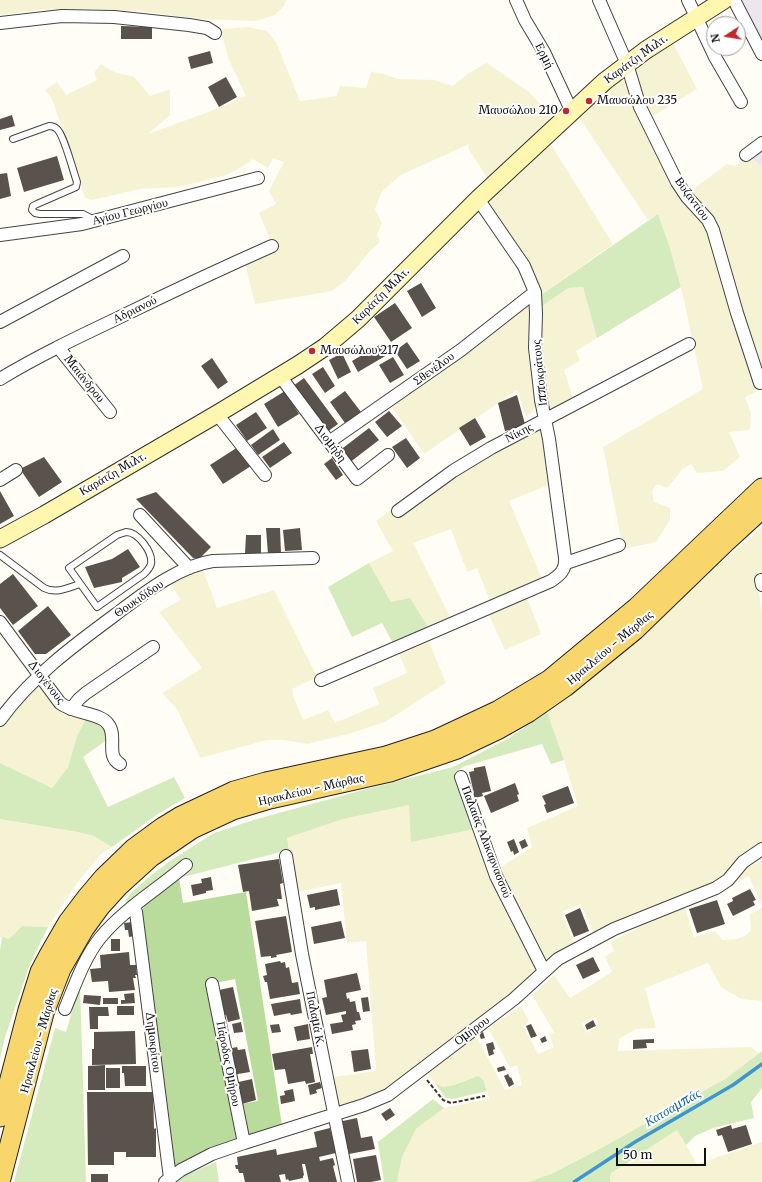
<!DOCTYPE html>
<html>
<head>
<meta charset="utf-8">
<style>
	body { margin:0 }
	#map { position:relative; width:762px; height:1182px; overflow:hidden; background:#fffdf5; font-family:Merriweather,serif }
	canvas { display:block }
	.north { position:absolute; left:706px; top:16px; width:40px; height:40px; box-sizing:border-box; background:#fff; border:1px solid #a0a0a0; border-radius:50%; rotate:258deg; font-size:11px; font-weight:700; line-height:16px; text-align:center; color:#111 }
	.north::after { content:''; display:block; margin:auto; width:14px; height:18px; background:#c4262e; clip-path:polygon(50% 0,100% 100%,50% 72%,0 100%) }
	.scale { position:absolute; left:616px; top:1148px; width:90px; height:18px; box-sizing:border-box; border:2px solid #111; border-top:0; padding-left:5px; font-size:12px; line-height:14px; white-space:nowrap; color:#111; -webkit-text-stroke:3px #fff; paint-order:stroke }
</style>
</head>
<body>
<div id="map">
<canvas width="762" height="1182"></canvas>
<div class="north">N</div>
<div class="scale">50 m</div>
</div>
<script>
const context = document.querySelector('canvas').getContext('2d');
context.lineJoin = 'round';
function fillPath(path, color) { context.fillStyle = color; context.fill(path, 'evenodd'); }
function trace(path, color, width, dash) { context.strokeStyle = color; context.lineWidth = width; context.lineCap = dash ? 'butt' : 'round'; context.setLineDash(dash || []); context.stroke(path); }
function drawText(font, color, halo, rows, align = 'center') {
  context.font = font + ' Merriweather,serif'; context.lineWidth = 4; context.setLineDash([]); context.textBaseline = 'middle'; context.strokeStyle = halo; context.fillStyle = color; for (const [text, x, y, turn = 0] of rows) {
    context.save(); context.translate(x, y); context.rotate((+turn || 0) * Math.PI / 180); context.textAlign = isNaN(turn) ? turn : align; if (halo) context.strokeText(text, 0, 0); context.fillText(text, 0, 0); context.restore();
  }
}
const industrial = new Path2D(`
	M742,0H762V40Z
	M762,148V168L751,157Z`);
const farmland = new Path2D(`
	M0,0H286L284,6L275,15L256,21L199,19L138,11L91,9L38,10L0,15Z
	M248,27L267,31L276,42L300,101L337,96L340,86L366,88L371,72L384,74L398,79L434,80L453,86L467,74L487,63L529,92L554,119L488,179L468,148L469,144L401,175L382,191L375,209L382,223L380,227L377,235L380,242L369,252L346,280L332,291L255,304L245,263L271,242L259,213L276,204L269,191L284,162L273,158L268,168L253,159L242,167L224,176L203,181L178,187L140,189L92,200L85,198L52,99L45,90L57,82L66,95L97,80L94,73L101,64L114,72L134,77L150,96L170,89V115L148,134L211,111L246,96L229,60L220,29Z
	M673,43L697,89L651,117L630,73Z
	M622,78L665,165L684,196L727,164L735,166L751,157L762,168V389L745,397L751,413L750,430L729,432L740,457L723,471L697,473L691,464L683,469L667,488L657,484L652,491L654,502L670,508V520L656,542L623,549L603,447L703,389L681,287L669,245L658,214L648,220L578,116L589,105Z
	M550,143L613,244L541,295L532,271L486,202Z
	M583,287L597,338L576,351L580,361L564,370L573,399L549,411L540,341L541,307L568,288Z
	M532,301L536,403L532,412L526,416L517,390L424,454L392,407Z
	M540,428L545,450L549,485L509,501L542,579L490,601L477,568L467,572L451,529L413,543L451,619L429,629L391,602L369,563L393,551L376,521L392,509L397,517L432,491L461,473L496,451Z
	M762,527V576L758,588L762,613V844L717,883L594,934L581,904L561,912L574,942L548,960H544L498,869L532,847L527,828L578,806L564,760L547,712L581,686Z
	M202,567L217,608L274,590L317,677L292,689L293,696L303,720L328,710L335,723L379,704L373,688L407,673L399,654L429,642L446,683L385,722L348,734L307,744L284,740H267L200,758L177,709L162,693L202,668L159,612L181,600L170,583Z
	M527,598L541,634L505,650L489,615Z
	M39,681L52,702L63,712L87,717L77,736L68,767L52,788L0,763V726L13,708Z
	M410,804L474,829L534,964L536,973L507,998L461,1030L424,1063L393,1085L372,1097L341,1107L336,1104L333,1077L376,1071L366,941L347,943L341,883L297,892L287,838L343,819Z
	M0,819L78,832L94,836L112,847L101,854L77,883L48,927L22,926L9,939L0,937Z
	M762,860V905L749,876L738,882L739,876L743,870Z
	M684,905L694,937L715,931L722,940L736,939L745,936L750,931L751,928L750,914L762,908V1001L741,999L721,987L708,963L645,988L656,1028L636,1029L619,1039L618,1051L751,1047L759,1053L725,1079L605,1146L548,1175L528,1182H397L402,1157L416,1129L444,1108L489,1099L486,1086L469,1079L454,1085L443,1087L434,1082L428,1072L475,1034L505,1090L515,1088L522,1085L517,1065L510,1068L488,1028L521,1006L529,1021L523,1026L538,1054L554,1047L549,1035L554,1032L532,995L554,975L570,998L612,972L605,957L614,951L610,942ZM595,1017L599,1026L586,1033L582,1024Z
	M677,1130L697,1164L762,1142V1182H610L611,1173L631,1162L656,1143Z`);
const green = new Path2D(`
	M658,214L669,245L681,287L597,338L583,287L568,288L541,307V295Z
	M369,563L391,602L410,598L429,629L394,645L382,623L352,637L328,587Z
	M547,712L564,760L551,764L542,744L465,766L455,772L474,829L411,842L409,805L343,819L287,838L289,850L179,878L193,867L186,861L128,904L125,901L131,893L149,877L173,859L214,833L257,819L363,790L453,767L509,738Z
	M87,717L104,724L108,739L83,757L108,807L174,777L185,798L158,814L112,847L94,836L78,832L0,819V763L52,788L68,767L77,736Z
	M22,926L48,927L30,964L5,1037L0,1058V950L2,937L9,939Z
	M80,984L86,1182H14L55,1028L66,1032Z
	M762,1051V1088L751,1102L754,1118L713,1128L695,1136L686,1145L677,1130C654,1144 634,1160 611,1173L610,1182H528L551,1174L605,1146L725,1079Z
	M478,1076L483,1080L487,1091L453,1099L446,1098L434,1082L443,1087L454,1085Z
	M433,1099L444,1108L416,1129L402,1157L397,1182H384L378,1142Z
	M216,1162L219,1182H176L187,1174Z`);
const forest = new Path2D(`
	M179,878L183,903L246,892L282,1126L249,1138L242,1104L258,1101L235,979L210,984L238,1141L173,1169L141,914L144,906Z`);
const stream = new Path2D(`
	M574,1182L635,1142L733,1085L762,1064`);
const building = new Path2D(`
	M121,26L152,27V39H121Z
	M210,51L213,63L191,69L188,57Z
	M226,77L237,97L219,107L208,87Z
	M12,115L15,126L0,130V119Z
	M57,156L64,180L24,192L17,168Z
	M7,173L11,196L0,199V174Z
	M421,283L436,308L422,317L407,291Z
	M395,303L412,328L391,342L374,317Z
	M407,342L420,361L407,369L395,351Z
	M381,344L387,355L358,372L352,361Z
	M342,353L351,372L338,379L329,360Z
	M393,357L404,375L390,383L379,365Z
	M212,358L228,382L218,389L201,366Z
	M323,367L335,386L325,393L312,374Z
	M304,378L338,424L327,432L293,386Z
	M285,391L299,414L278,427L264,404Z
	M345,391L361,412L345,423L330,402Z
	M517,395L525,424L519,428L505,431L498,403Z
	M389,411L402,426L387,437L375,422Z
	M256,412L267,428L247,441L236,425Z
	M475,418L486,437L470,446L459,428Z
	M369,428L379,440L349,463L339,451Z
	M273,429L280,440L258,455L251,445Z
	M406,438L420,458L407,468L392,447Z
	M284,442L292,453L270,468L262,457Z
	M238,447L251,466L223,484L210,465Z
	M44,457L62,482L39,497L20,469Z
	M332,458L343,475L336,480L324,464Z
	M0,491L14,516L0,524Z
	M156,492L211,547L199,559L193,558L136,499Z
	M266,528H280L281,553L268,554Z
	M300,528L302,550L285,551L283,530Z
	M246,535H261V554H245Z
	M128,549L140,567L122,578V582L94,588L85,567L112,559Z
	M13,574L38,606L13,625L0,608V584Z
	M48,606L71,635L46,654H35L18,631Z
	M485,766L491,791L482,793L483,796L475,798L469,772L474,771V768Z
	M515,783L519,794L517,795L519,801L491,813L484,796Z
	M568,786L574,803L547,813L544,805L546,804L542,796Z
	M514,839L519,852L514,855L513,851L511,852L507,842Z
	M525,839L528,846L522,849L519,842Z
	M279,859L283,883L280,884L282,899H277L279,906L252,911L249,891L243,892L238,865Z
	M211,877L213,890L206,891V893L193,896L191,885L202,883L201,879Z
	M337,889L340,905L315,910V907L310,908L307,895Z
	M750,889L756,900L753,901L755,905L733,916L727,904L733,901L732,898Z
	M717,900L725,924L697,933L689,909Z
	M580,908L589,931L574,937L565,915Z
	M286,916L292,952L276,955L277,957L271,958V956L261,957L255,921Z
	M341,921L345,938L314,944L311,927Z
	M133,922L135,936L129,937L128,930H125L124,923Z
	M111,939H120V951H111Z
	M129,952L130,965H136L137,975H135L136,978H133L135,990L109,992L108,981L92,982L90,969L101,968L100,955Z
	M593,957L600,971L583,979L576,965Z
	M280,961L281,963L285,962L286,968L289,967L292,983L298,982L300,994L270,999L267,982H265L263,976L267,975L265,964Z
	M357,973L361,990L346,993L347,999L349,998L350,1002L355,1001L357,1012H359L361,1020L355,1021L356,1024L352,1025L353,1030L332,1034L330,1024L343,1022L341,1015L346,1014V1011L326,1015L322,998L327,997L324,980Z
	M233,987L240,1019L228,1022L226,1015H224L219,990Z
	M134,993L135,1003L121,1004V1000H125L124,994Z
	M84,995L101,996L100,1005L83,1003Z
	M368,997L370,1011L363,1012L361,998Z
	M103,998H118V1004H103Z
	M300,999L302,1013L291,1015L290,1013L274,1016L271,1004Z
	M117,1006H134V1015H117Z
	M89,1007H108L109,1016H98V1029H90Z
	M593,1020L596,1026L587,1030L585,1025Z
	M241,1022L243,1032L234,1033L232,1024Z
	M279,1024L281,1032L272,1033L270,1025Z
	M308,1024L310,1039L297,1041L294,1027Z
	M531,1024L537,1036L531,1038L526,1026Z
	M135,1031L136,1064L92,1065V1049H94V1032Z
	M483,1032L485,1038L481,1039L479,1034Z
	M545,1036L547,1041L542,1043L540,1039Z
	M654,1039V1043H646L647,1048L633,1049V1040Z
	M493,1042L495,1049L493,1050L494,1054L489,1056L486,1044Z
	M237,1047L238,1050L245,1049L250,1072L232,1075L227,1049Z
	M312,1047L313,1054H310L315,1082L306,1084L305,1081L288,1084L285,1069L275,1070L272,1054Z
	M368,1049L371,1069L354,1072L351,1051Z
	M105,1065V1090H88V1066Z
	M122,1066H146V1086H125L124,1073H122Z
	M504,1066L506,1070L498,1072L497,1068Z
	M106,1068H120V1088H106Z
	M508,1074L510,1078L511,1077L514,1084L509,1087L504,1076Z
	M252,1079L256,1100L242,1104L238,1103L234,1083Z
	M320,1082L322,1088L316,1090L317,1093L310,1095L308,1085Z
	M293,1089L295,1101L281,1104L280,1096L285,1095L284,1091Z
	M87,1092H153L154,1129L156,1128V1157H126V1152H114V1165H88Z
	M390,1108L395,1115L386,1121L381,1114Z
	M357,1118L361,1138L372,1136L375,1149L349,1154L348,1150L344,1151L338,1122Z
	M731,1125L732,1129L746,1125L752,1144L728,1152L722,1135L718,1136L716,1130Z
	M330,1128L336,1153L319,1157L320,1161L333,1158L335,1165L333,1166L337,1182H309L305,1164H302L304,1175L303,1176V1178L289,1181L288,1179L286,1180L285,1174L279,1175L281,1182H245L243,1173H239L238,1169H236L235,1165H238L237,1157L276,1149L277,1155L317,1147L314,1132Z
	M376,1155L381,1180L371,1182H357L353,1159Z
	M91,1174H108V1182H91Z`);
const path = new Path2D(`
	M427,1080L443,1100L451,1103L485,1096`);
const lane = new Path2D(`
	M13,139L49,126C52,126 54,126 57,129C64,135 73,171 77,182L76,187L37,204L33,206L32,210L35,213L40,214H83L94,220
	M126,532C138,532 153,552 151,564C150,568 147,571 144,574L97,607L69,568L117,535Z
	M0,555L44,588C56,594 68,588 80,584`);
const street = new Path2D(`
	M516,0L525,20L544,52L572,112
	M599,0L627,64L640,107L677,182L687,197L708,220L713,230L737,313L760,383
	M688,0L715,57L741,102
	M734,0L762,54
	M0,23L62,16L114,17L189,25L207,28L215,33
	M746,155L762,143
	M0,235L82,224L258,178
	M0,322L123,256
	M58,347L110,412
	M280,376L357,479L388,455
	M0,379C38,356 78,337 118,318C169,293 220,269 272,246
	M217,414L265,475
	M329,442L461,350L535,292
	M0,480L16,470
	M398,511L453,471L491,448L689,344
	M140,515L189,568
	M566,563L619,545
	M761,580L762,585
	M0,622L60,703C74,714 101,713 108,724C118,736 105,756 120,764
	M321,680L551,581C560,575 566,570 565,558L549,439L541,400L538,373L535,348L536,314L535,292L524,266L478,199
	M71,709L79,699L86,693L153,647
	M0,720C31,677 73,646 115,615C143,594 178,566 213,561L313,558
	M461,777L496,876L544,971
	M286,856L302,954L348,1182
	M133,906L136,912L170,1178
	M212,984L244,1143
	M65,1009C75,985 84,958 100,938C124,909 158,889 186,865
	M165,1182L181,1170L212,1154L244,1143L364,1105L388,1095L514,999L558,959L614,929L716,888L728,880L743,862L762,849`);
const secondary = new Path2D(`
	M0,539L44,515L217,414L298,365L325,347L358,319L478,199L605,81L646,50L724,0`);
const primary = new Path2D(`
	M0,1117L28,1010L40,972L49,955L68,922L87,897L104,877L133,849L163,827L181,816L234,791L266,782L386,756L435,740L499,710L549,680L637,607L762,488
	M0,1182L44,1013L61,969L84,929L100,907L119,886L151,857L192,829L233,810L270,799L390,772L457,749L497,730L529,712L565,687L635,630L727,541L762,509`);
const markers = [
	[589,101,4,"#c4262e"],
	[566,111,4,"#c4262e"],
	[312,351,4,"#c4262e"]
];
const streetNames = [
	["Ερμή",544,56,64],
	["Καράτζη Μιλτ.",636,59,-36],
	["Βυζαντίου",692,199,54],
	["Αγίου Γεωργίου",130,212,-14],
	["Καράτζη Μιλτ.",381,296,-45],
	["Αδριανού",135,310,-26],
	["Σθενέλου",434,369,-36],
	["Ιπποκράτους",540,373,-96],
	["Μαιάνδρου",84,379,51],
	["Νίκης",519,433,-28],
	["Διομήδη",330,443,53],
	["Καράτζη Μιλτ.",113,474,-30],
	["Θουκιδίδου",139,599,-34],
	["Ηρακλείου - Μάρθας",610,648,-40],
	["Διογένους",46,682,52],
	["Ηρακλείου - Μάρθας",311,790,-13],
	["Παλαιάς Αλικαρνασσού",486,842,69],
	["Παλαμά Κ.",315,1019,79],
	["Ομήρου",472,1031,-37],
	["Ηρακλείου - Μάρθας",39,1041,-74],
	["Δημοκρίτου",153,1042,83],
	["Πάροδος Ομήρου",228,1064,79]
];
const poiNames = [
	["Μαυσώλου 235",597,101],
	["Μαυσώλου 210",558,111,"right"],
	["Μαυσώλου 217",320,351]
];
const waterNames = [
	["Κατσαμπάς",673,1108,-30]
];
fillPath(industrial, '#eee6ef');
fillPath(farmland, '#f6f3d4');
fillPath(green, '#d5ebbd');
fillPath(forest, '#b9dc9c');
trace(stream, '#3f96cf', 3.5);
fillPath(building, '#5a524d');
trace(lane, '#444', 8);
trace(street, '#444', 14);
trace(secondary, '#333', 19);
trace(primary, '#222', 21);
trace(path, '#333', 2, [4, 2]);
trace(lane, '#fff', 6);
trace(street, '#fff', 12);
trace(secondary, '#fff6b0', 17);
trace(primary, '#f9d66b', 19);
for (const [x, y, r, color] of markers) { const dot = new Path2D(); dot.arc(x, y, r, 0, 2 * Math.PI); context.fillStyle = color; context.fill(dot); trace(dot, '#fff', 1.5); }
drawText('12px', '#111', '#fff', streetNames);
drawText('12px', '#111', '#fff', poiNames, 'left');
drawText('italic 13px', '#1768a6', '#fff', waterNames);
</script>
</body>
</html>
